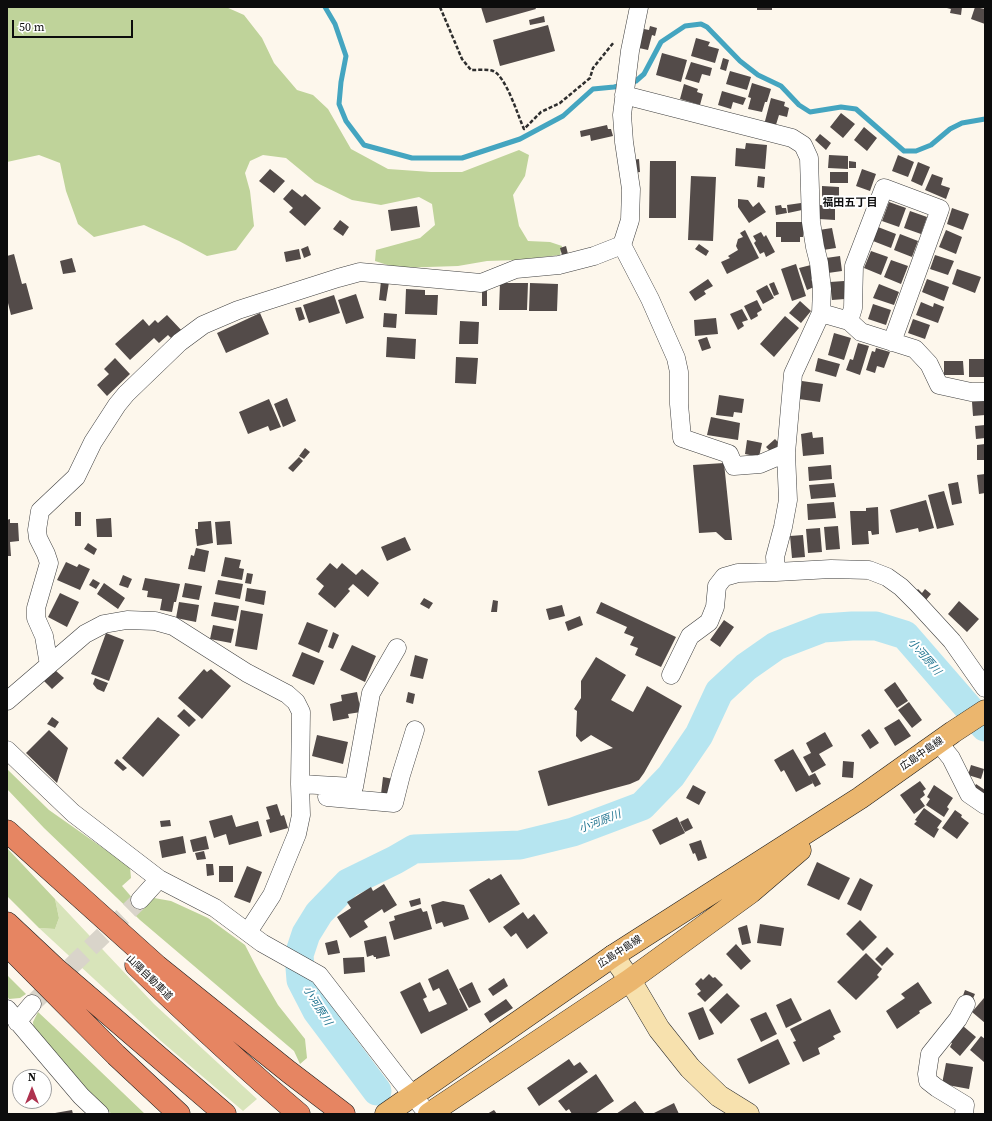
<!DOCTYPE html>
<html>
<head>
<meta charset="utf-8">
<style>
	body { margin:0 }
	#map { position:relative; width:992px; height:1121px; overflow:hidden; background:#fdf7ec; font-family:"Source Serif 4",serif }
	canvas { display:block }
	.frame { position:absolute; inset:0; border:8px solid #0c0c0c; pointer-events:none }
	.north { position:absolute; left:12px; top:1069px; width:40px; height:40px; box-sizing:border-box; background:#fff; border:1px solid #9e9e9e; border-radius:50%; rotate:0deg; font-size:11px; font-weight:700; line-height:16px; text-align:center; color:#0c0c0c }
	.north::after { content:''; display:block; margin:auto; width:14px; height:18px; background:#ae324f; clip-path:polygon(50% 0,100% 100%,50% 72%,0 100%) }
	.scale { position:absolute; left:12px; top:20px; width:121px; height:18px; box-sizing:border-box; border:2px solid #0c0c0c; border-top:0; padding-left:5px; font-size:12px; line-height:14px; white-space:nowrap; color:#0c0c0c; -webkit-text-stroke:3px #fff; paint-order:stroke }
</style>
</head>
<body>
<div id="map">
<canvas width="992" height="1121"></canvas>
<div class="frame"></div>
<div class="north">N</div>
<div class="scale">50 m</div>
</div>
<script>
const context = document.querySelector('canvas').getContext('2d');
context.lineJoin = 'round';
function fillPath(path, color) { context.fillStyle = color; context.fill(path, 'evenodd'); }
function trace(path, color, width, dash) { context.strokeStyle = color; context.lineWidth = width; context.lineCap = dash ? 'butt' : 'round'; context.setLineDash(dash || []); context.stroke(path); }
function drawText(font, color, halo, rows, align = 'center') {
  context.font = font + ' "Source Serif 4","Noto Sans JP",serif'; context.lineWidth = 4; context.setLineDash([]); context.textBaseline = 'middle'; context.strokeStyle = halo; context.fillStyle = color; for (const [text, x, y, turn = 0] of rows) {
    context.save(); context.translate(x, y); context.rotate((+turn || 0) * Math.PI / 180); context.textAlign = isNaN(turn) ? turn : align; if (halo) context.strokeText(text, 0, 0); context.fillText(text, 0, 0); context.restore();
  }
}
const green = new Path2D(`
	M55,899L154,1004L257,1099L243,1111L161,1041L39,928L55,929L59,918Z`);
const forest = new Path2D(`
	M7,7H226L244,15L262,38L274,63L297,90L313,95L328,109L351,149L388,169L431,172H462L519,150L529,155L525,176L513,195L519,226L528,241L550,242L562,246L560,255L517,260L487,261L458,266L397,268L375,261L376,250L420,238L435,225L432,204L419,197L381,205L352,200L315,182L286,158L263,155L250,161L245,173L250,191L254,226L236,250L207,256L179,241L144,225L94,237L78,224L66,191L60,163L39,155L7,162Z
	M7,769L49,810L130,867L131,878L122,886L141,908L154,898L171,901L208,918L245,945L260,974L278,1005L305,1039L307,1058L300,1064L294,1051L140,920L44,828L7,789Z
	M7,848L55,899L59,918L55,929L39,928L7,896Z
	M7,975L26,994L20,998L9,999L7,996Z
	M38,1012L53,1026L145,1114H112L102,1106L34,1033L33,1022Z`);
const stream = new Path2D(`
	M325,7L335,24L346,56L341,82L339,104L346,121L364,145L412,158H462L520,139L563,116L593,89L614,87L623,85
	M630,82L636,81L644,74L661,42L685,26L701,24L707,27L740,61L758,75L781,86L799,105L810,112L841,107L856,109L904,151H916L931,145L950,129L962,123L985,119`);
const river = new Path2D(`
	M377,1091L317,1011L301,980L299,955L306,934L319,913L348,883L395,860L414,849L520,845L573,832L642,806L671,776L699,735L719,692L746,667L776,646L823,628L852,626H876L905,635L985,727`);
const building = new Path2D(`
	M481,7H535L536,9L486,23Z
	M757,7H772V10H757Z
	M943,7H962L961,15L950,13L951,9Z
	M975,7L985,9V24L971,19Z
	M544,16L545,22L530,25L529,20Z
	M548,25L555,51L500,66L493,40Z
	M650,26L657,28L655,36L652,35L648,50L639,48L644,29L649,30Z
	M696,38L710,42L708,46L719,49L715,63L691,56Z
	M662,53L687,60L681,82L656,75Z
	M723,58L729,60L726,71L720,69Z
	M691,62L712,68L710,76L702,74L699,83L685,79Z
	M730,71L751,77L747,90L726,84Z
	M752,83L771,89L767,102H765L762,112L748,109L751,98L748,97Z
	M684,84L698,89L697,92L703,94L700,105L680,99Z
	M722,91L746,98L743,105L733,102L731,109L718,105Z
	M771,98L785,102L784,106L789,108L787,117L779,115L775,128L764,125Z
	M841,113L855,124L843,138L830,127Z
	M607,125L608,129H611L613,136L591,141L590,135L581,137L580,131Z
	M864,127L877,138L867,151L854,140Z
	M820,134L831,143L826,150L815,140Z
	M746,143L767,145L765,169L735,166L736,148L745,149Z
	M829,155L848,156V169L828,168Z
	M898,155L914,162L908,177L892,171Z
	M639,159L640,172L634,173L632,160Z
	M650,161H676V218H649Z
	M849,161L856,162V168H849Z
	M918,162L930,167L922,186L911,181Z
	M270,169L285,181L274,193L259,181Z
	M862,169L876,174L870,191L856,186Z
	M830,172H848V183H830Z
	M932,174L943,178L941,185L950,188L946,199L925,190Z
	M691,176L716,177L713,241L688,240Z
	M758,176L765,177L764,188L757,187Z
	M822,186L839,187V199H822Z
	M292,189L302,197L305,194L321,208L305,226L289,212L293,208L283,199Z
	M738,199L748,200L753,207L759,202L766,212L749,223L738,207Z
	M889,202L906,208L899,227L882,221Z
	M801,203L802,210L788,213L787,205Z
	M781,205L782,208H786L787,213L776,215L775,206Z
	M820,205H835V220L819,219Z
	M417,206L420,227L391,231L388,210Z
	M952,208L969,214L963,230L947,224Z
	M910,211L927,217L921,234L904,228Z
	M340,220L349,227L343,236L333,229Z
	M776,222H803V237H800V242H781V237H776Z
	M878,227L896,234L891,248L873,241Z
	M832,228L836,248L823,250L819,230Z
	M745,230L759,258L727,274L721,262L730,258L728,256L738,250L736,246L738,239L743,237L740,233Z
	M946,230L962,237L956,254L939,247Z
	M761,232L764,237L766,235L775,252L766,257L764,252L760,254L754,243L756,241L753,236Z
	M900,234L918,241L912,257L894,250Z
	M699,244L709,251L706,256L695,249Z
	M308,246L311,255L304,258L301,249Z
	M566,246L568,254L562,255L560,248Z
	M299,249L301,259L286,262L284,252Z
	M871,251L888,257L881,275L864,268Z
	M14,254L22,284L26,283L33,309L11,315L7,299V256Z
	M935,255L954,261L948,275L930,269Z
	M840,256L842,271L828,273L826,258Z
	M72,258L76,272L63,274L60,261Z
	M891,260L908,266L901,284L884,277Z
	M796,264L806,296L792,301L781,269Z
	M811,265L815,277L811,279L814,287L807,290L799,268Z
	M957,269L981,277L975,293L952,284Z
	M708,279L713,286L704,291L706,294L695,301L689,292Z
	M927,279L949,287L944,301L922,292Z
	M381,281L389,282L386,301L379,300Z
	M844,281L845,299L832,300L830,282Z
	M774,282L779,294L774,296L769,284Z
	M500,283H528L527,310H499Z
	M530,283L558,284L557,311H529Z
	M879,284L899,292L894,305L873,298Z
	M767,285L774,298L763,304L756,291Z
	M482,287H487V306H482Z
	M406,289L425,290V295H438L437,315L405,314Z
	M356,294L364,318L346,324L338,300Z
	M334,295L340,313L309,323L303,305Z
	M757,300L762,310L757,313L758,316L751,320L744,306Z
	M800,301L811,311L801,323L789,313Z
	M921,302L933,307L934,303L944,307L938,323L916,315Z
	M873,304L891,310L886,325L868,319Z
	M301,307L305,319L299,321L295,308Z
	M742,309L748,320L742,322L744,326L738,330L730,314Z
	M260,313L269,334L226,353L217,333Z
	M384,313L397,314L396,328L383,327Z
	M167,315L184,333L174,341L168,335L159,343L154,338L130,360L115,344L143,319L149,326L155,320L158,323Z
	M785,316L799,328L774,357L760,344Z
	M716,318L718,334L695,336L694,320Z
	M913,319L930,325L925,339L908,333Z
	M460,321L479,322L478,344H459Z
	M834,333L851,338L844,360L828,355Z
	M387,337L416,339L415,359L386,357Z
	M707,337L711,348L702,351L698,340Z
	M858,343L869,346L860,375L846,370L850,359L853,360Z
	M876,348L890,352L884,368L877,366L875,373L866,370L872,351L875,352Z
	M456,357L478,358L476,384L455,383Z
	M115,358L130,374L107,396L97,385L109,374L104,369Z
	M818,358L840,364L836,377L815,371Z
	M969,359H985V377H969Z
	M944,361H963L964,375H944Z
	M802,381L823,384L820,402L799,399Z
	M719,395L744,399L742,413L734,412L733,417L716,415Z
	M287,398L296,421L283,427L274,404Z
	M269,399L281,427L270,431L268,426L248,434L239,412Z
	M985,401V415L973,416L972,402Z
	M711,417L740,423L738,440L707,435Z
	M985,425V438L976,439L975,426Z
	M812,432L813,438L823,437L824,454L803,456L801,434Z
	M775,439L780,444L771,452L766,447Z
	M747,440L762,443L759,457L745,454Z
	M985,444V460H977V445Z
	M305,448L310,452L304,459L299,456Z
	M299,457L303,461L293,472L288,468Z
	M724,463L732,540H725L716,532L699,533L693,465Z
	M831,465L832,479L809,481L808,467Z
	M985,474V493L979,494L977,475Z
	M958,482L962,503L952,505L948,484Z
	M834,483L836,497L811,499L809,485Z
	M944,491L954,525L937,529L928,495Z
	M926,500L934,528L919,532L918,528L896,533L890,510Z
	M834,502L836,518L808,520L807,504Z
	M878,507L879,534L872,535L871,531H868L869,544L852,545L850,511H866V508Z
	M75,512H81V526H75Z
	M111,518L112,537H97L96,519Z
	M10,519V523H18L19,541L10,542L11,556H7V520Z
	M211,521L213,543L197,546L195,529H198V522Z
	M230,521L232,544L217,545L215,522Z
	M838,526L840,549L826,550L824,527Z
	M820,528L822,552L808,553L806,529Z
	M803,535L805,557L792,558L790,536Z
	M405,537L411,550L387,561L381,547Z
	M88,543L97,549L94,555L84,549Z
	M196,548L209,551L205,572L188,569L191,555L194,556Z
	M225,557L241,560L239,568L244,569L242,580L221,576Z
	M66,562L77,567L79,564L90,569L80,590L57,580Z
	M330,563L337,569L342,563L356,575L362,569L379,583L368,597L353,584L348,589L350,591L335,608L318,594L324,586L316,579Z
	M247,573L253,574L251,584L245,583Z
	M123,575L132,579L128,588L119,585Z
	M145,578L180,584L176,602H174L172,612L160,610L162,599L147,597L148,591L142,590Z
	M93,579L100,583L96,589L89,585Z
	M218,580L243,584L240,599L215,594Z
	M104,583L125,598L118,609L97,594Z
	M185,583L202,586L199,600L182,597Z
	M247,588L266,591L264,605L245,601Z
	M918,589L922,593L925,589L931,594L926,600L916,591Z
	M60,593L79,602L67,627L48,617Z
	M424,598L433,603L429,609L420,604Z
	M493,600L498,601L497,612H491Z
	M959,601L979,619L967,632L948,614Z
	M179,602L199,605L196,622L176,618Z
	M214,602L239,606L236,621L211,616Z
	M601,602L676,637L661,667L635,655L638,648L630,645L634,637L624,633L627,627L596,613Z
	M562,605L565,616L549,620L546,609Z
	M241,610L263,614L257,650L235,646Z
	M580,616L583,625L568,631L565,622Z
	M724,620L734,627L720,647L710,640Z
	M307,622L328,630L319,653L298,644Z
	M213,625L234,629L231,643L210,639Z
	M333,632L339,635L333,649L328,647Z
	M106,633L124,640L109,681L91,674Z
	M352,645L376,656L365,682L340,670Z
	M302,652L324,661L314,685L292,676Z
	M415,655L428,659L423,679L410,676Z
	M596,657L626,675L611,700L633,712L647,686L682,706L644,773L639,780L630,784L548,806L538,771L613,748L591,735L581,742L576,736L577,711L574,709L581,698V681Z
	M204,669L207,672L211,669L231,686L202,719L178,698Z
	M55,670L64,678L52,689L44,681Z
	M95,678L108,683L104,692L97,689L93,684Z
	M895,682L908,701L897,708L884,690Z
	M357,692L361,712L348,714L349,718L333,721L330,704L342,701L341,695Z
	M408,692L415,694L413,704L406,702Z
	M909,702L922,720L912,728L898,710Z
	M184,709L196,720L189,727L177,716Z
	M52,717L59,722L55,728L47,724Z
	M158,717L180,735L143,777L122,758Z
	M899,719L911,736L895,746L884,728Z
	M869,729L879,743L870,749L861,735Z
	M49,730L68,748L57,783L26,753Z
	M825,732L833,746L819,754L826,765L812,773L803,757L811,753L806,743Z
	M317,735L348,742L343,764L312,756Z
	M793,749L813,783L796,792L784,770L781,772L774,760Z
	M117,759L127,768L123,771L114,763Z
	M843,761L854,762L853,778L842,777Z
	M971,765L984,769L981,779L968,775Z
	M815,773L821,784L815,787L809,776Z
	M383,777L393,779L390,795L381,794Z
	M920,781L926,789L923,791L925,795L920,799L925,806L914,814L900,795Z
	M976,784L985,790L983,795L973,789Z
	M693,785L706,792L699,805L686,798Z
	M934,785L953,798L947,807L949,809L944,817L926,805L930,799L927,797Z
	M277,804L281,816L284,815L288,828L270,833L266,820L270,819L266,807Z
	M924,808L942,821L937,828L939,829L934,838L914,824L917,821L915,820Z
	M955,810L962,815L961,817L969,823L957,839L942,828Z
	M232,815L236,827L258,821L262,836L229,845L226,834L214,838L209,821Z
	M677,817L685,833L660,845L652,830Z
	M688,818L693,828L685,832L680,822Z
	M170,820L171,826L161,827L160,821Z
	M183,836L186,853L162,858L159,841Z
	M206,836L209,849L193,852L190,840Z
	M701,840L707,858L698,861L695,853L693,854L689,844Z
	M204,851L206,859L197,860L195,853Z
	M817,862L850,878L839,900L807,885Z
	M206,864H213L214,875L207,876Z
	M219,866H233V882H219Z
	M247,866L262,872L250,903L234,897Z
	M501,874L520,904L489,923L469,890L489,878L491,880Z
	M860,878L873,885L861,911L847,904Z
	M384,884L397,905L384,913L382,909L364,921L368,927L350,938L337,917L351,908L347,902L371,887L373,891Z
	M420,898L421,904L411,907L409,901Z
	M443,901L464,905L469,919L444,927L442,922L436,924L431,905Z
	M421,908L423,912L427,911L432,929L394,940L389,922L395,920L394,916Z
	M523,912L528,919L534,914L548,933L527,949L516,933L511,937L503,927Z
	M860,920L877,937L863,951L846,934Z
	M760,924L784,928L781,946L757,943Z
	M747,925L751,943L742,945L738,928Z
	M386,936L390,956L376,959V957H374L373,955L367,957L364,941Z
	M337,940L340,953L328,955L325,943Z
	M736,944L751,961L741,970L726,954Z
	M887,947L894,954L882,966L875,959Z
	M866,953L882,969L877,975L879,977L856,1000L837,982Z
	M364,957L365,972L344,974L343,958Z
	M448,969L468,1010L421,1034L400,992L420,982L427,997L423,999L429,1012L447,1004L439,988L433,991L428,979Z
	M709,974L713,978L715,977L723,985L705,1002L697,994L701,991L695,984L701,978L703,980Z
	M504,978L508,986L493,996L488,989Z
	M472,982L481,1002L469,1008L459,989Z
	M918,982L932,1003L919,1011L920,1013L897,1029L886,1011L905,998L901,994Z
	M965,990L975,994L970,1005L961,1001Z
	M727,993L740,1006L721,1024L709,1010Z
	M791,998L802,1020L786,1028L776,1005Z
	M984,998L985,999V1023L972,1012Z
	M506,999L513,1008L490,1023L484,1014Z
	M703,1007L714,1034L699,1040L688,1013Z
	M830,1009L841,1032L833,1036L835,1039L818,1048L820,1054L803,1062L793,1042L796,1041L790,1029Z
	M766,1012L777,1034L761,1042L750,1019Z
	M963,1026L976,1037L960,1056L950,1047L952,1043L950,1042Z
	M981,1036L985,1039V1061L984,1062L970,1050Z
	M778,1039L790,1064L749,1084L737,1059Z
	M569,1059L574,1066L580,1062L588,1072L539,1106L527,1088Z
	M946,1063L973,1067L969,1089L942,1084Z
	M596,1074L614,1101L595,1114H572L569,1109L566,1111L558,1101Z
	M635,1101L645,1114H616Z
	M674,1103L679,1114H652Z
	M72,1110L73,1114H55V1113Z
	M494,1110L497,1114H487Z`);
const streetTunnel = new Path2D(`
	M32,1004L140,900`);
const path = new Path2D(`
	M440,7L462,59L471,70C478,70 487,69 493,71C506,76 518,116 524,129L541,112L560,103L590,78L593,68L614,42`);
const street = new Path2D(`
	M639,7L630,51L622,115L624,142L631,189L630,220L622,245L650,299L676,358L679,372V404L682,438L729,454L734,466L760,464L786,453
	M624,95L792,138L803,145L809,158L811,222L815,247L819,263L822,289L821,313L793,374L786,453L788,500L783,527L775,557L776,572L831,569L869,570L887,577L901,587L918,604L952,641L985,688
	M821,313L849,321L861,332L915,349L929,364L939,385L971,392H985
	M849,321L853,308L854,266L884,188L940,209L892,342
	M49,665L44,636L36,618V608L49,563L46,554L38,538L37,530L40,511L76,477L93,442L117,405L126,394L180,342L203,325L238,310L338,278L360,272L481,283L516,269L559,265L594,256L622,245
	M671,675L690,636L709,622L715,607L717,586L724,577L738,573L776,572
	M7,701L85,634L104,624L127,620L155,621L173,626L247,673L287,694L296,702L301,712L300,784L301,815L297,834L272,895L248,932
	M938,742L951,758L969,794L985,805
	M7,750L73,813L159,879L215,908L262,943L319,975L401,1081L428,1114
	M300,784L354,787L371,693L397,648
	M327,797L394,803L401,775L415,730
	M140,900L159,879
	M7,1009L81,1096L100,1114
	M17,1022L32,1004
	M964,1114L965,1105L937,1088L928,1081L927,1074L930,1054L958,1019L966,1004`);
const secondary = new Path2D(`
	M613,956L630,980L659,1029L690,1068L719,1096L748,1114`);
const primary = new Path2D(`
	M386,1114L613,956L860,798L953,732L985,711
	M429,1114L630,980L751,892L800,850`);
const highway = new Path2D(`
	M7,831L157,966L289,1072L344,1114
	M7,923L55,968L225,1114
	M7,945L116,1055L179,1114
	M136,965C189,1016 243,1067 299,1114`);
const streetNames = [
	["広島中島線",922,754,-35],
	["広島中島線",620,952,-33],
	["山陽自動車道",149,978,44]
];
const neighbourhoodNames = [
	["福田五丁目",850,203]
];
const waterNames = [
	["小河原川",924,657,49],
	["小河原川",600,822,-21],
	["小河原川",317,1006,58]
];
fillPath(green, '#d8e4ba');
fillPath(forest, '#bfd39a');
trace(stream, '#44a5c0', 5);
trace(river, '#b6e5f0', 29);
fillPath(building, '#534b49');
trace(streetTunnel, '#d9d4ca', 18, [18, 9]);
trace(street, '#3f3f3f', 19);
trace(secondary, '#2e2e2e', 23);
trace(primary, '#1d1d1d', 23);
trace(highway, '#1d1d1d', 23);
trace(path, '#2e2e2e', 2.5, [4, 2]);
trace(street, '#fff', 18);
trace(secondary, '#f7e1ae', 22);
trace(primary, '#ebb66e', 22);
trace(highway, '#e68562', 22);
drawText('10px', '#0c0c0c', '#fff', streetNames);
drawText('bold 11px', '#0c0c0c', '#fff', neighbourhoodNames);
drawText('italic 11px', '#227591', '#fff', waterNames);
</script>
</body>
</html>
